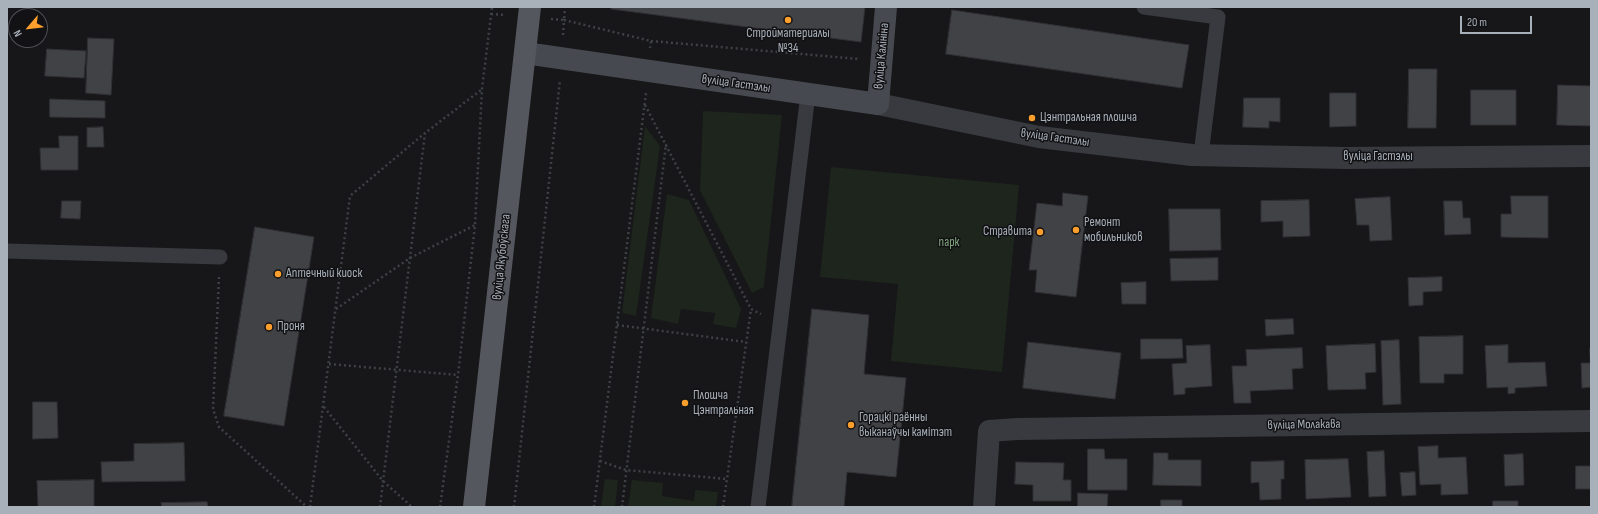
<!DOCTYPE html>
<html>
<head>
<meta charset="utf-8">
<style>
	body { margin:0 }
	#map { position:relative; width:1598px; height:514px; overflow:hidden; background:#171719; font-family:"Sofia Sans Condensed",sans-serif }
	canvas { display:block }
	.frame { position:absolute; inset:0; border:8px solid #a8b0ba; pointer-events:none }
	.north { position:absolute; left:8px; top:8px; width:40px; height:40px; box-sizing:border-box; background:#121214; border:1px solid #4e5156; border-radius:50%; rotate:242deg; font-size:11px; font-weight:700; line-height:16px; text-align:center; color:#a8b0ba }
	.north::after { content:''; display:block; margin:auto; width:14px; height:18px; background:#fc9f2c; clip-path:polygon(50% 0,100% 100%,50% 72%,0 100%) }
	.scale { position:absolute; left:1460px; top:16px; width:72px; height:18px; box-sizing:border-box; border:2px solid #a8b0ba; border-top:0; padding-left:5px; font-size:12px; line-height:14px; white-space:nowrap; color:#a8b0ba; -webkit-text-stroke:3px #121214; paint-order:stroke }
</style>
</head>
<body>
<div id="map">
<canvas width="1598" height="514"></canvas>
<div class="frame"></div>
<div class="north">N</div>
<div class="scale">20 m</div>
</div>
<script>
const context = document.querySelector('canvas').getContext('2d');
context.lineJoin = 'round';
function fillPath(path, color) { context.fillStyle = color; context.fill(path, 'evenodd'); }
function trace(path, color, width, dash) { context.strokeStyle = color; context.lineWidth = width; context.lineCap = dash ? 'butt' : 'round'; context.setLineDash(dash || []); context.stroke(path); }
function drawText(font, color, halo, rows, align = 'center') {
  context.font = font + ' "Sofia Sans Condensed",sans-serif'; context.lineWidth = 3; context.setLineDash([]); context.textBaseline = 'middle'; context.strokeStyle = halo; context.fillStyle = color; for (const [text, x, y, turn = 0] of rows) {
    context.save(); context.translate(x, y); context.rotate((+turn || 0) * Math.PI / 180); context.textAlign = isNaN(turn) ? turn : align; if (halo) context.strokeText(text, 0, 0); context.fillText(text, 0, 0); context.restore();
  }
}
const green = new Path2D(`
	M703,111L782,115L764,287L752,293L700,190Z
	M645,126L660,146L636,316L622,313Z
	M831,167L1019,185L1002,372L891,361L898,284L820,277Z
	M667,194L689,200L741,309L736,328L713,324L715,313L681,309L678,324L651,318Z
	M605,479L618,480L615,507H601Z
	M632,480L663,483L662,496L694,501L695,490L718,492L716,507H628Z`);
const building = new Path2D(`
	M612,7H865L861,42L611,9Z
	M952,10L1189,45L1182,88L946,54Z
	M88,38L114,39L111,95L86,93Z
	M47,49L86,51L84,78L45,76Z
	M1409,69H1437L1436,128H1408Z
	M1558,85L1591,86V126L1557,125Z
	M1471,90H1516V125H1471Z
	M1330,93H1356V126L1330,127Z
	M1244,98H1280V122L1269,121V128L1243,127Z
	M50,99L105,101V118L50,117Z
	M103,127L104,147H87V128Z
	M59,136H78V170H41L40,148H59Z
	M1063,193L1088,196L1076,297L1035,292L1037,270H1029L1037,203L1062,206Z
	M1511,196H1548V238L1501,237V214H1511Z
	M1390,197L1392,240L1370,241L1369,225H1357L1355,199Z
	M1309,200L1310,236L1283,237V221L1261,222V201Z
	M62,201H81L80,219L61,218Z
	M1444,201H1462L1463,218H1470L1471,234L1445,235Z
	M1169,209H1220L1221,250L1170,251Z
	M255,227L314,237L284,426L224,416Z
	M1218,258V280L1171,281L1170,259Z
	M1442,277V291L1423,292V305L1409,306L1408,278Z
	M1146,282V304H1122L1121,283Z
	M812,309L869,315L864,374L906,378L896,477L847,472L844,507H792Z
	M1293,319L1294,334L1266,336L1265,320Z
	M1463,336V374H1444V383H1420L1419,337Z
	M1141,339H1182L1183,358L1141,359Z
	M1399,340L1401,404L1383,405L1381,341Z
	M1028,342L1121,353L1115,399L1023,388Z
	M1375,344L1376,372L1365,373L1366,389L1328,390L1326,346Z
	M1210,345L1212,386L1185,388V394L1174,395L1172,364L1187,363L1186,346Z
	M1508,345V363L1545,362L1547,386L1515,388V393L1508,394V387L1487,388L1485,346Z
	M1302,348L1303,368L1292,369L1293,389L1250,391L1251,403H1234L1232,366H1247L1246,350Z
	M1590,348H1591V387L1582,388L1581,363H1590Z
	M33,402H57L58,438L33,439Z
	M184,443L185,481L102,482L101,462L134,461V444Z
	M1438,446V458L1466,457L1468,494L1441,495V484L1420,485L1418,447Z
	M1088,449H1104L1105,459H1127V490H1088Z
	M1384,451L1386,496L1369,497L1367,452Z
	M1154,453H1168V460H1201V486L1153,485Z
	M1523,454L1524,485L1505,486L1504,455Z
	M1348,459L1351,497L1306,499L1305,460Z
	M1284,461V479H1281V499L1260,500L1259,482L1251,483V462Z
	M1016,462L1064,463L1063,480H1071V501H1033V485L1015,484Z
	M1576,466H1591V489H1576Z
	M1415,472L1416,495L1402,496L1400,473Z
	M94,480V507H38L37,481Z
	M1078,493L1108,494L1107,507H1078Z
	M1161,500H1182V507H1161Z
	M1493,501H1518V507H1493Z
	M207,502L208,507H162L161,503Z`);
const path = new Path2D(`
	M491,14L506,15
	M551,19L564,20L565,7
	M563,35L564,20L651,41L650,48
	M651,41L859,59
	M645,105L751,309L761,314
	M219,277L213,409L219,427L307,507
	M336,309L410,258L475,225
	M617,325L746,342
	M329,364L458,375
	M324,407L383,481L412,507
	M600,461L626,470L727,479
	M310,507L350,196L425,133
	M380,507L425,133L481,90
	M440,507L458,375L475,225L482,89L492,7
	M514,507L560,80
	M594,507L646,93
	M622,507L666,144
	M723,507L751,309`);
const lane = new Path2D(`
	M1144,7L1218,17L1201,155
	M7,251L220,257
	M758,507L808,94`);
const street = new Path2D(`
	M878,104L1039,137L1192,155L1346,158L1591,156
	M984,507L989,431L1017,429L1591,421`);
const secondary = new Path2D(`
	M525,53L878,104L886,7`);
const primary = new Path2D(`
	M474,507L530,7`);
const markers = [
	[788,20,4,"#fc9f2c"],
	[1032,118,4,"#fc9f2c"],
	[1076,230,4,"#fc9f2c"],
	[1040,232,4,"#fc9f2c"],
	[278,274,4,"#fc9f2c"],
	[269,327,4,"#fc9f2c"],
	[685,403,4,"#fc9f2c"],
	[851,425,4,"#fc9f2c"]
];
const poiNames = [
	["Стройматериалы",788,34,"center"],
	["№34",788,49,"center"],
	["Цэнтральная плошча",1040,118],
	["Ремонт",1084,223],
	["мобильников",1084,238],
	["Стравита",1032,232,"right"],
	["Аптечный киоск",286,274],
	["Проня",277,327],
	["Плошча",693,396],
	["Цэнтральная",693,411],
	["Горацкі раённы",859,418],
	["выканаўчы камітэт",859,433]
];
const streetNames = [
	["вуліца Калініна",882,56,-85],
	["вуліца Гастэлы",736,84,8],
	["вуліца Гастэлы",1055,138,8],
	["вуліца Гастэлы",1378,157],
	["вуліца Якубоўскага",502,257,-84],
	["вуліца Молакава",1304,425,-1]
];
const parkNames = [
	["парк",949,243]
];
fillPath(green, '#1d251d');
fillPath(building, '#414246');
trace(building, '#313135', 1);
trace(path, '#3e4146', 2.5, [2, 3]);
trace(lane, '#383a3f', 15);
trace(street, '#383a3f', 22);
trace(secondary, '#46494f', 22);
trace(primary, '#54575e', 22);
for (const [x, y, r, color] of markers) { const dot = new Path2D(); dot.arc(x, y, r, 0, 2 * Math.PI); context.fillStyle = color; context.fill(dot); trace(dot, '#121214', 1.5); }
drawText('13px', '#a8b0ba', '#121214', poiNames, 'left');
drawText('13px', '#a8b0ba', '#121214', streetNames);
drawText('13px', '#80a67e', '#121214', parkNames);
</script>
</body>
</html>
